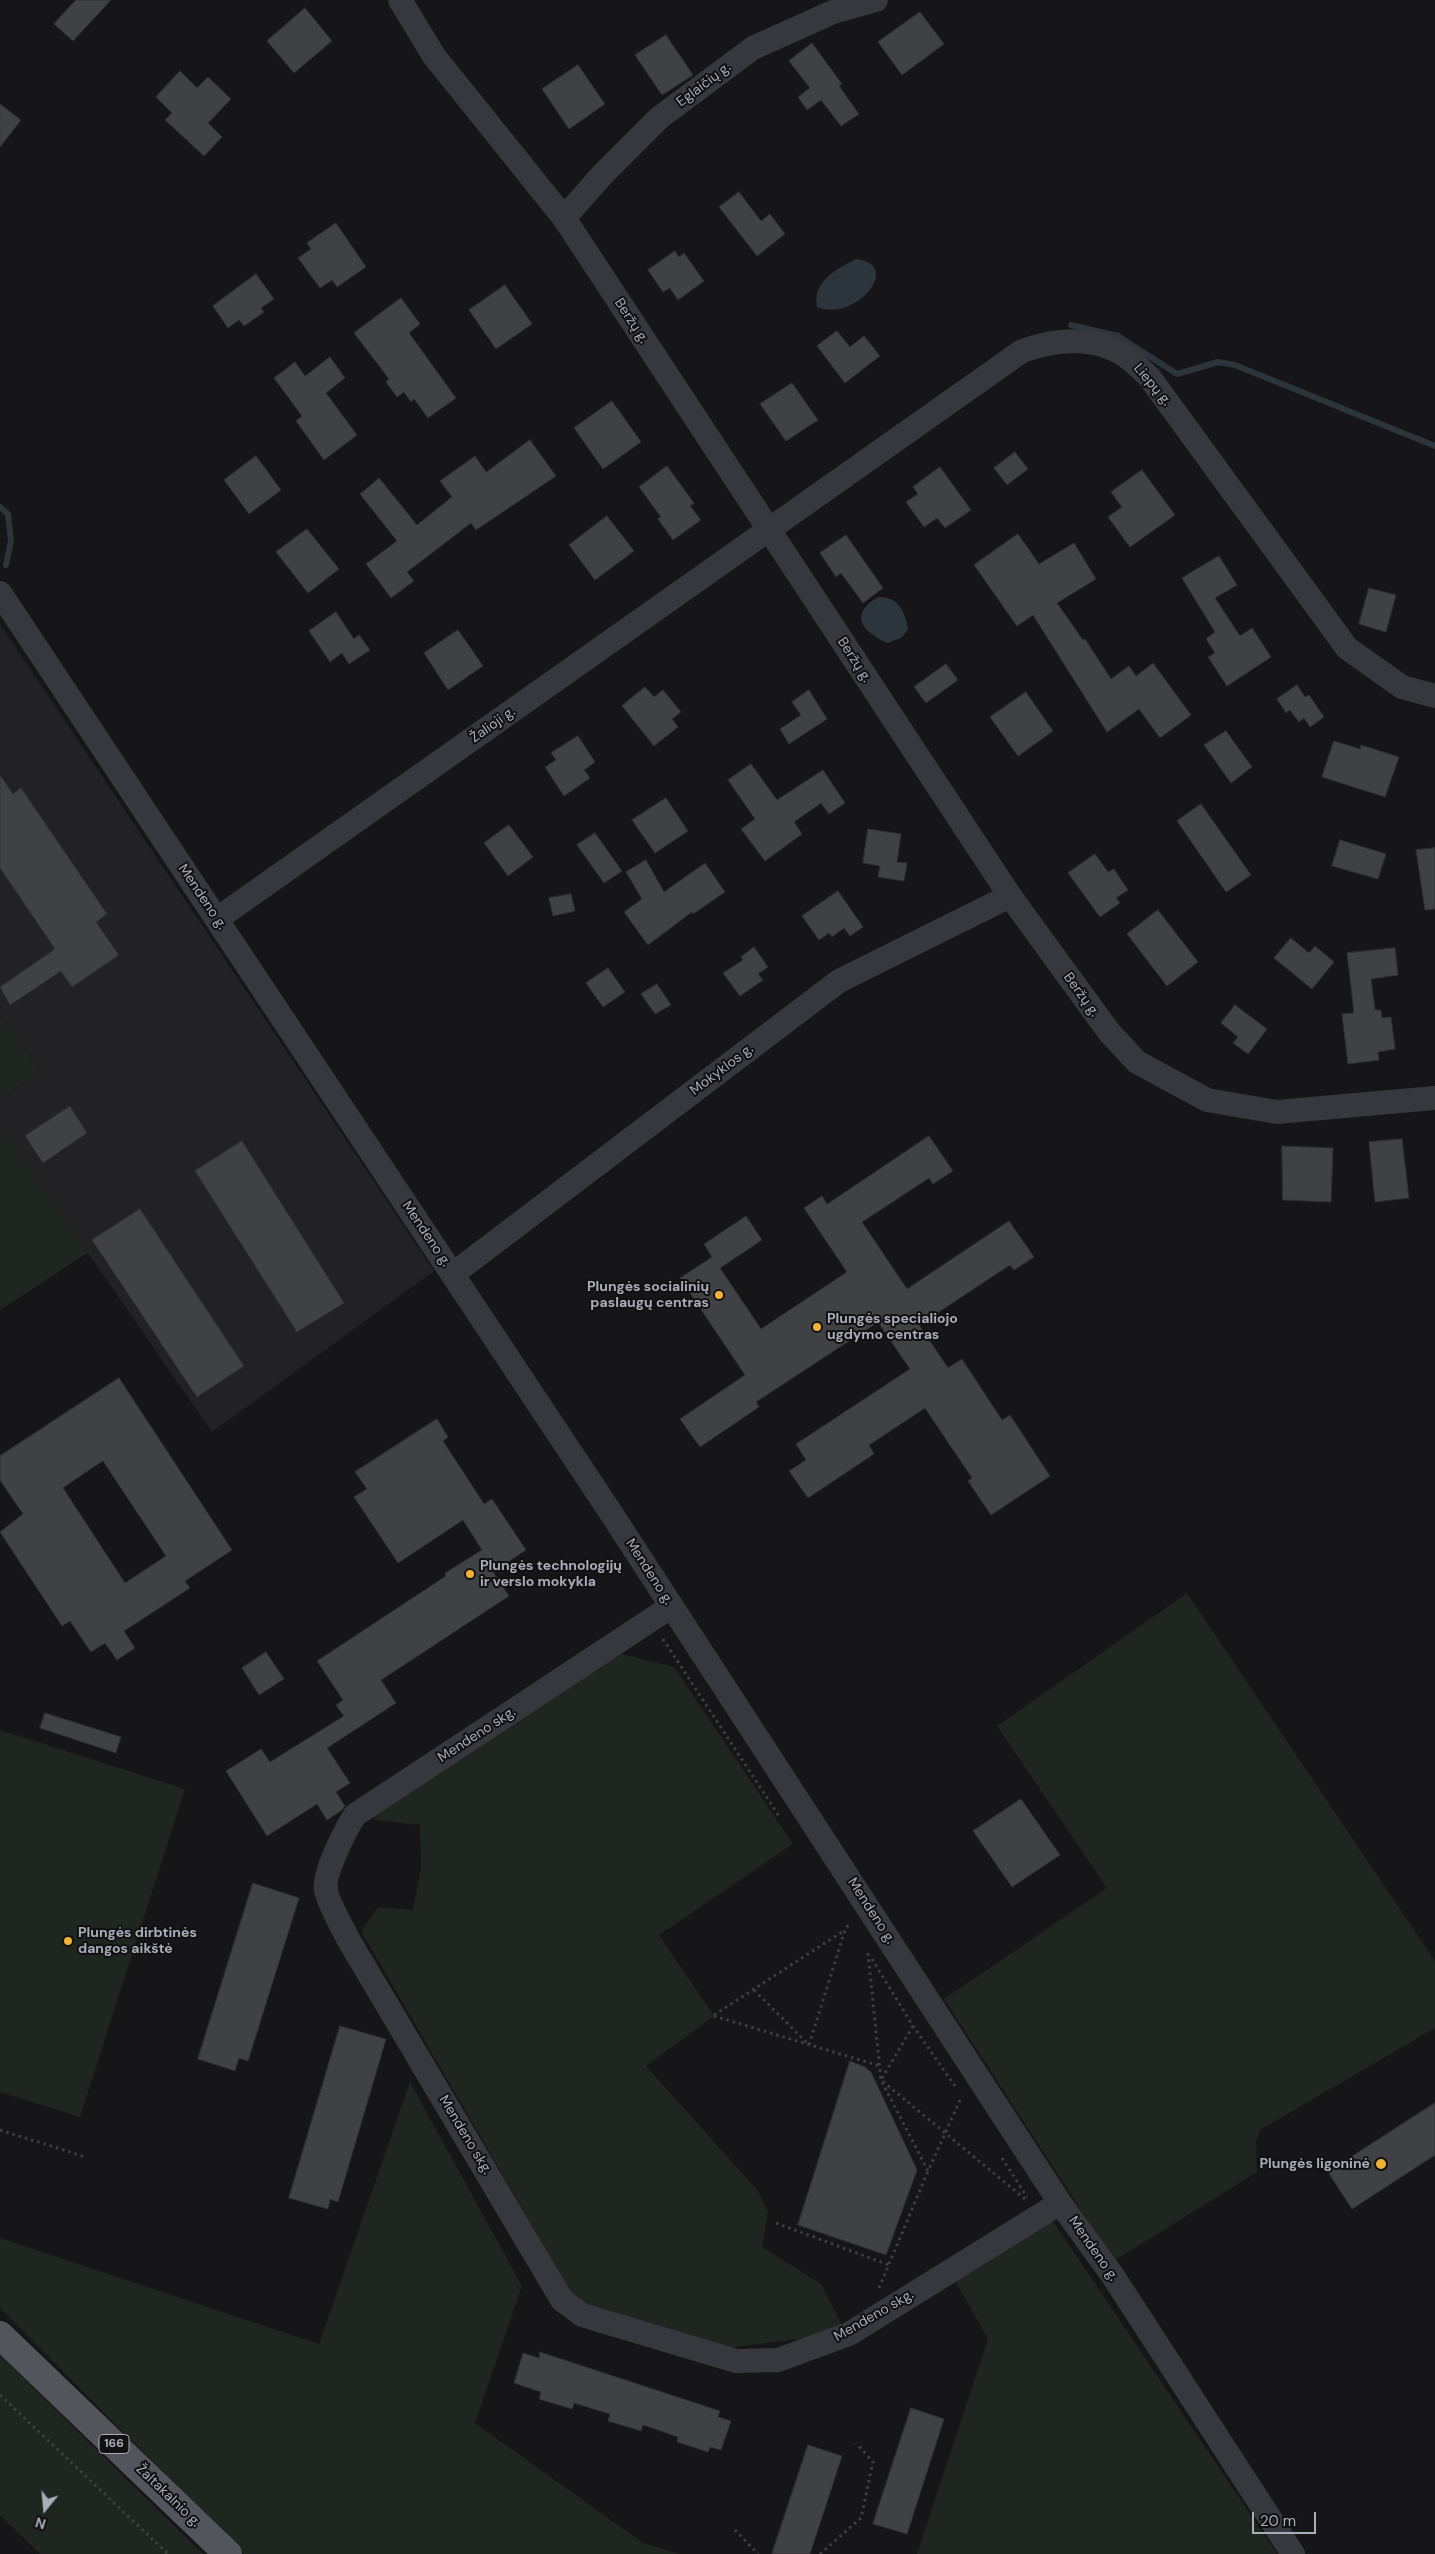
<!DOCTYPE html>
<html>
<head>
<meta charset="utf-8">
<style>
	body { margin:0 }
	#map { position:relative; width:1435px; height:2554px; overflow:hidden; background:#161618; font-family:"DM Sans",sans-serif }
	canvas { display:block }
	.north { position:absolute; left:20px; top:2484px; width:50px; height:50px; -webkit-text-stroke:4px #111113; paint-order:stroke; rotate:197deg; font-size:14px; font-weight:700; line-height:20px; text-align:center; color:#a8adb8 }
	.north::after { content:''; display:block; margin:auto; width:18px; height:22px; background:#a8adb8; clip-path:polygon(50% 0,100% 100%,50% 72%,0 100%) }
	.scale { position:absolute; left:1252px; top:2512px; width:64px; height:22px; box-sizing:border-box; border:2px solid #a8adb8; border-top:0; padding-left:6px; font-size:15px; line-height:18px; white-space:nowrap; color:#a8adb8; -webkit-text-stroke:4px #111113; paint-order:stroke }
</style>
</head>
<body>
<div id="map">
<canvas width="1435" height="2554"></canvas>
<div class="north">N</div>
<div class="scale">20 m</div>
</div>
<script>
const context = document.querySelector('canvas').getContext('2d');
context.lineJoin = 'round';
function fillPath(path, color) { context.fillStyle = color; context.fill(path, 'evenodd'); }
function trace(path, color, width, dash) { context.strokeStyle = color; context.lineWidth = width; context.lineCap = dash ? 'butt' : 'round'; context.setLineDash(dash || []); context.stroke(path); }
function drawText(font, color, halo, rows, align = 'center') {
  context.font = font + ' "DM Sans",sans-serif'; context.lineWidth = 4; context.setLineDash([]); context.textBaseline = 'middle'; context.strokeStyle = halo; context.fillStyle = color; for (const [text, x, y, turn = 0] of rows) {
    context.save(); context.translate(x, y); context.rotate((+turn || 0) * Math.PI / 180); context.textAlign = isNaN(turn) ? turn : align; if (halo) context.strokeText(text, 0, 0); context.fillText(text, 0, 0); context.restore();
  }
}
const built = new Path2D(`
	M0,624L434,1271L212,1432L0,1126V1101L40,1070L0,1016Z`);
const green = new Path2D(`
	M0,1016L40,1070L0,1101Z
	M0,1126L89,1252L0,1310Z
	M1187,1593L1435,1961V2028L1260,2130L1256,2142L1257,2172L1114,2261L944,1999L1107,1888L997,1726Z
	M618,1653L674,1667L793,1844L659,1935L714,2016L646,2066L759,2192L768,2212L762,2247L821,2284L842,2325L820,2336L728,2348L577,2303L361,1931L378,1907L413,1910L421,1868L420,1825L374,1820L375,1810Z
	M0,1730L185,1789L80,2117L0,2092Z
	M410,2082L522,2286L475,2423L643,2543L680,2554H244L0,2308V2238L319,2344Z
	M1051,2218L1277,2554H917L988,2339L953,2277Z
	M0,2355L203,2554H40L0,2515Z`);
const water = new Path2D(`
	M856,259C904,264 856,323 817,307C812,281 837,269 856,259Z
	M878,597C898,597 905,610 908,629L901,638L887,643C862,631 848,615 878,597Z`);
const stream = new Path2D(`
	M1071,325L1118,336L1177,374L1218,362L1235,365L1435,446
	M0,507L8,514L11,541L6,565`);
const building = new Path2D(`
	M76,0H111L73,41L54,24Z
	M305,8L332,41L294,73L267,41Z
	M920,12L944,44L902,75L878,42Z
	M666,35L693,75L662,95L635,55Z
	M812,43L842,84L839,86L859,114L841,126L821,100L807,110L798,97L810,88L789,61Z
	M578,65L605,104L569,129L542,89Z
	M180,71L197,88L208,77L231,99L208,123L222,137L204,156L165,120L172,113L156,97Z
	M0,104L21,120L0,147Z
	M739,192L761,221L770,214L785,234L757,256L719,207Z
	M336,223L366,267L337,287L332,280L320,288L298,258L311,249L307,243Z
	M675,251L679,257L684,253L704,281L678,300L670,288L663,292L648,270Z
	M256,274L274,299L261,308L264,312L244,326L239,320L228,328L213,306Z
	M505,285L532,324L496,349L469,310Z
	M401,298L420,324L409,333L456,398L428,418L414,399L411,402L404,392L397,397L386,382L389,379L354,333Z
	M837,331L850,347L864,336L880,356L845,383L817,346Z
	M330,357L345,378L326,393L357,435L324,460L296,421L302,416L274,378L295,362L305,376Z
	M792,383L818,420L786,441L760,404Z
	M612,401L641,442L603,469L574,428Z
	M530,440L556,476L476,530L471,523L407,572L414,581L391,598L366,564L397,541L360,494L379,478L417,525L452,497L440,481L475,456L486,472Z
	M1015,452L1028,469L1007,485L994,468Z
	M256,456L281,490L249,514L224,480Z
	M667,466L694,503L690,506L701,520L673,540L658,519L661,517L639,487Z
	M940,467L971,510L945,528L937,518L924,527L906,502L918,494L913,487Z
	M1142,470L1175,515L1130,547L1108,517L1122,507L1111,492Z
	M607,516L634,551L595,580L569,545Z
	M307,529L339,569L308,593L276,552Z
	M1018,534L1039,564L1074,543L1096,579L1057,603L1083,640L1085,639L1111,679L1129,666L1136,676L1153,663L1191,715L1160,738L1139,709L1107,732L1033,615L1017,626L974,565Z
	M846,535L883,588L863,603L841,573L836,577L820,553Z
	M1219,556L1237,585L1215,598L1240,636L1252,628L1271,657L1227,686L1208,657L1215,653L1206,639L1215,632L1182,578Z
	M1369,588L1396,595L1386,632L1359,624Z
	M336,612L354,639L359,635L370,650L349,664L342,653L330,662L309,631Z
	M458,630L483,666L448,690L424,653Z
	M946,664L958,680L926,703L914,687Z
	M1297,685L1305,697L1309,695L1324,717L1310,727L1304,718L1299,722L1290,710L1286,713L1277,699Z
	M645,687L654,697L663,690L681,712L672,719L678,727L654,746L622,706Z
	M809,690L827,719L789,744L780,729L801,715L792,702Z
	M1026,692L1053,731L1018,756L990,717Z
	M1226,731L1252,767L1231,783L1204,745Z
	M578,736L595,762L584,770L590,778L564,796L545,767L556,760L551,753Z
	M1334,741L1360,749L1361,745L1399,757L1385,797L1322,777Z
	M751,764L777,800L823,770L845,803L829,814L821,803L794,822L802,834L765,861L741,829L755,819L728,780Z
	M0,775L13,794L21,788L107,914L96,922L119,955L72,987L61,971L10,1005L0,987L55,949L0,868Z
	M666,798L688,831L655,853L632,820Z
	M1201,804L1251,875L1226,892L1177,821Z
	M509,825L533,857L508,876L484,843Z
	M868,829L901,834L897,862L907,863L904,881L878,877L880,866L863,863Z
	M595,833L622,871L604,883L577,845Z
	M1340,840L1386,854L1378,879L1332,866Z
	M1435,848V909L1425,910L1416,850Z
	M1095,854L1108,872L1114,869L1128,890L1116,898L1120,903L1100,917L1068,873Z
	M646,860L664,892L705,863L725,892L693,914L692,912L648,945L624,912L642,899L626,872Z
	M838,891L863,927L850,936L844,928L832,937L829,933L819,940L802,916Z
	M571,894L575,911L553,916L549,898Z
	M1158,910L1198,962L1167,986L1127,934Z
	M1291,938L1309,953L1315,946L1334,962L1312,989L1274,958Z
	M754,947L768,967L758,974L763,980L740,996L723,973L743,960L741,957Z
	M1395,948L1398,975L1371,979L1375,1010H1381L1382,1018L1391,1017L1395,1049L1378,1052L1379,1060L1348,1064L1342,1014L1354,1013L1347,953Z
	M608,968L625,992L603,1007L586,983Z
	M657,984L671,1005L655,1014L641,994Z
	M1235,1005L1267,1029L1248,1054L1233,1043L1238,1037L1221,1023Z
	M70,1106L87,1133L43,1163L25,1136Z
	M929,1136L953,1171L933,1184L929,1178L862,1222L907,1289L1009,1221L1034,1257L1014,1270L1010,1265L919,1325L948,1368L962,1359L1002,1420L1010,1415L1050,1476L991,1515L968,1481L972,1478L925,1408L869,1445L874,1454L808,1498L789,1471L806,1460L796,1444L910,1369L878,1322L756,1402L759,1407L700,1447L680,1419L745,1375L680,1278L712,1257L704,1244L746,1216L762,1240L720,1268L761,1329L847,1272L804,1208L822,1196L827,1204Z
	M1402,1139L1409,1198L1375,1202L1369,1142Z
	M242,1141L344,1303L297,1332L195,1171Z
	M1282,1146L1333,1148L1331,1202L1283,1200Z
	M140,1209L244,1366L197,1397L92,1240Z
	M119,1378L232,1550L185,1581L190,1588L124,1631L135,1648L117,1660L105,1643L91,1652L70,1621L62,1626L0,1532L23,1514L0,1480V1456ZM103,1461L166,1556L125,1583L63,1488Z
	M437,1419L448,1437L443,1441L484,1504L492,1499L526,1550L493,1572L509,1596L381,1680L396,1703L327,1748L350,1783L336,1792L345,1806L342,1810L327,1820L317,1804L267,1836L226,1771L261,1749L270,1762L344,1716L336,1705L343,1700L317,1661L446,1576L445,1573L482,1550L463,1520L398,1563L354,1497L367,1489L355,1472Z
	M266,1652L284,1679L259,1695L242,1668Z
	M45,1713L121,1737L116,1753L40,1728Z
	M1021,1799L1060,1855L1012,1887L973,1831Z
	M253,1883L299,1898L248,2061L239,2058L235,2071L198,2059Z
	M340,2026L386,2039L338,2202L330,2199L328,2209L289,2198Z
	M850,2061L865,2067L871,2072L917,2170L886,2255L798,2225Z
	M1435,2103V2155L1352,2209L1328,2172Z
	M540,2352L720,2411L718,2417L731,2421L721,2450L710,2447L708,2452L677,2442L678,2437L643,2425L641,2431L608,2421L610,2414L574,2403L572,2409L539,2399L541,2392L514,2383L523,2353L539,2358Z
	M911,2408L944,2419L907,2534L873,2524Z
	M808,2445L842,2456L810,2554H772Z`);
const path = new Path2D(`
	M663,1639L779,1816
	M868,1953L881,2080L1025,2199
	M872,1959L913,2026L955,2086
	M754,1990L809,2045L845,1930L849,1924
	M714,2015L845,1930
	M714,2016L880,2066
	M913,2026L881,2080L928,2171L962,2096
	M0,2130L86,2157
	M1002,2158L1027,2197
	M776,2223L889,2265
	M879,2288L928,2171
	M0,2395L168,2554
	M735,2530L758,2554
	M820,2554L861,2518L873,2462L856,2443`);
const minor = new Path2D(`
	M400,0L434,56L564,218L1010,896L1109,1032L1137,1062L1207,1100L1277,1112L1435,1098
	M564,218L604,173L659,118L753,48L833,12L876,0
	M0,593L609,1510L1060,2203L1113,2276L1293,2554
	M217,919L1022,351C1056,339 1096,335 1127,357C1135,363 1143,371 1150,378L1347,648L1402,687L1435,696
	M453,1274L839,981L1010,896
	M672,1606L355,1815C346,1829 323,1873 326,1890C327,1901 343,1928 348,1939L562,2300L582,2315L736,2361L778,2360L849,2334L1060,2203`);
const major = new Path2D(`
	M0,2335L228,2554`);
const markers = [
	[719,1295,5,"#f2b134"],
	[817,1327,5,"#f2b134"],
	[470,1574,5,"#f2b134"],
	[68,1941,5,"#f2b134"],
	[1381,2164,6,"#f2b134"]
];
const shields = [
	[114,2444,30]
];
const shieldNames = [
	["166",114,2444]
];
const streetNames = [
	["Eglaičių g.",704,85,-37],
	["Beržų g.",631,321,57],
	["Liepų g.",1152,385,50],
	["Beržų g.",854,660,57],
	["Žalioji g.",493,725,-35],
	["Mendeno g.",202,897,56],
	["Beržų g.",1081,995,54],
	["Mokyklos g.",722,1070,-37],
	["Mendeno g.",426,1234,56],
	["Mendeno g.",649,1572,57],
	["Mendeno skg.",477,1735,-33],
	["Mendeno g.",871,1911,57],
	["Mendeno skg.",465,2135,59],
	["Mendeno g.",1093,2249,55],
	["Mendeno skg.",874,2316,-30],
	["Žaltakalnio g.",168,2496,44]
];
const poiNames = [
	["Plungės socialinių",709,1287,"right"],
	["paslaugų centras",709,1303,"right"],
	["Plungės specialiojo",827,1319],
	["ugdymo centras",827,1335],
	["Plungės technologijų",480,1566],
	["ir verslo mokykla",480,1582],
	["Plungės dirbtinės",78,1933],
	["dangos aikštė",78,1949],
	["Plungės ligoninė",1370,2164,"right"]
];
fillPath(built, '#222225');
fillPath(green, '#1e261f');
fillPath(water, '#2c353c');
trace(stream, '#2c353c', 6);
fillPath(building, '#404145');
trace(building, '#303034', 1);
trace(path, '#3d3f44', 3, [2.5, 4]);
trace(minor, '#37383d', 24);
trace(major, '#53555c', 28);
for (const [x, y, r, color] of markers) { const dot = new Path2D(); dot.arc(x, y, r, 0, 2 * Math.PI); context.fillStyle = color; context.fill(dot); trace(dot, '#111113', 2); }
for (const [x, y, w] of shields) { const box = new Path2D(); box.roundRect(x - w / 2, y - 9.5, w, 19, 4); context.fillStyle = '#111113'; context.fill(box); trace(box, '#a8adb8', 1); }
drawText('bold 12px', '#a8adb8', null, shieldNames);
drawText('14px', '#a8adb8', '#111113', streetNames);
drawText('bold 14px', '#a8adb8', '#111113', poiNames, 'left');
</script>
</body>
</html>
